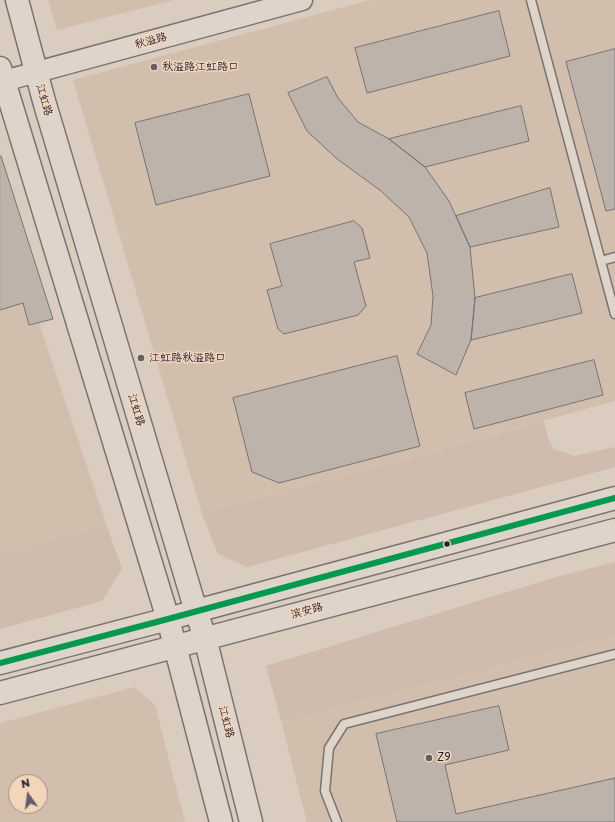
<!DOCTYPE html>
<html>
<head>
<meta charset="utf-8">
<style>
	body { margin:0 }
	#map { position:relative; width:615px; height:822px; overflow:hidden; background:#daccbe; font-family:"Playpen Sans",sans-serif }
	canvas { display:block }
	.north { position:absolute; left:8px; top:774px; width:40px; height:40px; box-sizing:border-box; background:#f3d6b9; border:1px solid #9f8e87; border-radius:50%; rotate:346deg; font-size:11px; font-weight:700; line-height:16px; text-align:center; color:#22223b }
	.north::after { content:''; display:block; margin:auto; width:14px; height:18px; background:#625e69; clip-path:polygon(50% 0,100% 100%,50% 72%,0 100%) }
</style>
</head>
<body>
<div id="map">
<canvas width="615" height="822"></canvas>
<div class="north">N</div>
</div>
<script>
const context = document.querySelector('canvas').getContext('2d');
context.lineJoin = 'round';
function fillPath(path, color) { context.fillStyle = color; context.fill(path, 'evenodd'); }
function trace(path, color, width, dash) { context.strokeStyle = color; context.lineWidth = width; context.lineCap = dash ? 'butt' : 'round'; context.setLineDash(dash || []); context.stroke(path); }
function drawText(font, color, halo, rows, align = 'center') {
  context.font = font + ' "Playpen Sans","LXGW WenKai TC",sans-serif'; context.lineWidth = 3; context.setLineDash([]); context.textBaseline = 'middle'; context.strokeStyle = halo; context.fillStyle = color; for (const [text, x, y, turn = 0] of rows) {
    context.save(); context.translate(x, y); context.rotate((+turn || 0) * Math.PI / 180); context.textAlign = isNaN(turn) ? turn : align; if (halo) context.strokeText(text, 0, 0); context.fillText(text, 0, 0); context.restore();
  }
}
const built = new Path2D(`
	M48,0H174L57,30Z
	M370,0H615V401L202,514L73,80Z
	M0,206L107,526L0,556Z
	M615,634V822H307L281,721Z
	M135,687L155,705L185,822H0V723ZM16,782H40V806H16Z`);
const green = new Path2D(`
	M544,421L548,438L554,449L574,456L615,447V467L247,567L218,554L202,514Z
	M107,526L122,569L102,601L0,629V556Z
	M615,562V634L281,721L266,666L556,577Z`);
const building = new Path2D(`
	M499,11L510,56L367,93L355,48Z
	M615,49V209L606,211L566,62Z
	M327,77L338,98L358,122L389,139L425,167L449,201L470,247L475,298L471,340L456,375L417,354L431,325L433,296L427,253L409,217L381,191L336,158L307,131L288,93Z
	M249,94L270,176L156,205L135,123Z
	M521,106L529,141L425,167L389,139Z
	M0,156H1L53,319L29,325L23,303L0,310Z
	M550,188L559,227L470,247L456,216Z
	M354,221L362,228L370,258L354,262L366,306L358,315L284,334L278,329L267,290L282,286L270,244Z
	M572,274L582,313L471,340L475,298Z
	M397,356L420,446L279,483L252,472L233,398Z
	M594,360L603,395L474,429L465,393Z
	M499,706L509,750L445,765L456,814L615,778V822H397L376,734Z`);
const service = new Path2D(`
	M531,0L615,314
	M601,261L615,257
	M337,822L325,791L329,748L344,724L615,654`);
const tertiary = new Path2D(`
	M0,82L302,0`);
const secondary = new Path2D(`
	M17,0L44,101L196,611L205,638L251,822
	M0,68L168,619L221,822
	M0,663L168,619L196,611L615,498
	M0,693L615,530`);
const bus1 = new Path2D(`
	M0,663L168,619L615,498`);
const markers = [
	[154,67,4,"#625e69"],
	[141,358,4,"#625e69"],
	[447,544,3.5,"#22223b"],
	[429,758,4,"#625e69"]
];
const streetNames = [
	["秋溢路",151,41,-15],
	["江虹路",44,100,74],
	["江虹路",136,410,73],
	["滨安路",307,611,-15],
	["江虹路",226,722,76]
];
const poiNames = [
	["秋溢路江虹路口",162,67],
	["江虹路秋溢路口",149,358],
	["Z9",437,758]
];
fillPath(built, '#d1bead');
fillPath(green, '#cfbcac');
fillPath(building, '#bdb3ab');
trace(building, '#797372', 1);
trace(service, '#797372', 11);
trace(tertiary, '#797372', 23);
trace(secondary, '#797372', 25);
trace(service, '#dfd4ca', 8);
trace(tertiary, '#dfd4ca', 20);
trace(secondary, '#dfd4ca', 22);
trace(bus1, '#03994f', 6);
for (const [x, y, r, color] of markers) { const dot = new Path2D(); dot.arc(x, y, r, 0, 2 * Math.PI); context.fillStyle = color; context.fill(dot); trace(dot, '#f3d6b9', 1.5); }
drawText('11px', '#22223b', '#f3d6b9', streetNames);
drawText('11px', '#22223b', '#f3d6b9', poiNames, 'left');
</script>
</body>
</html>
